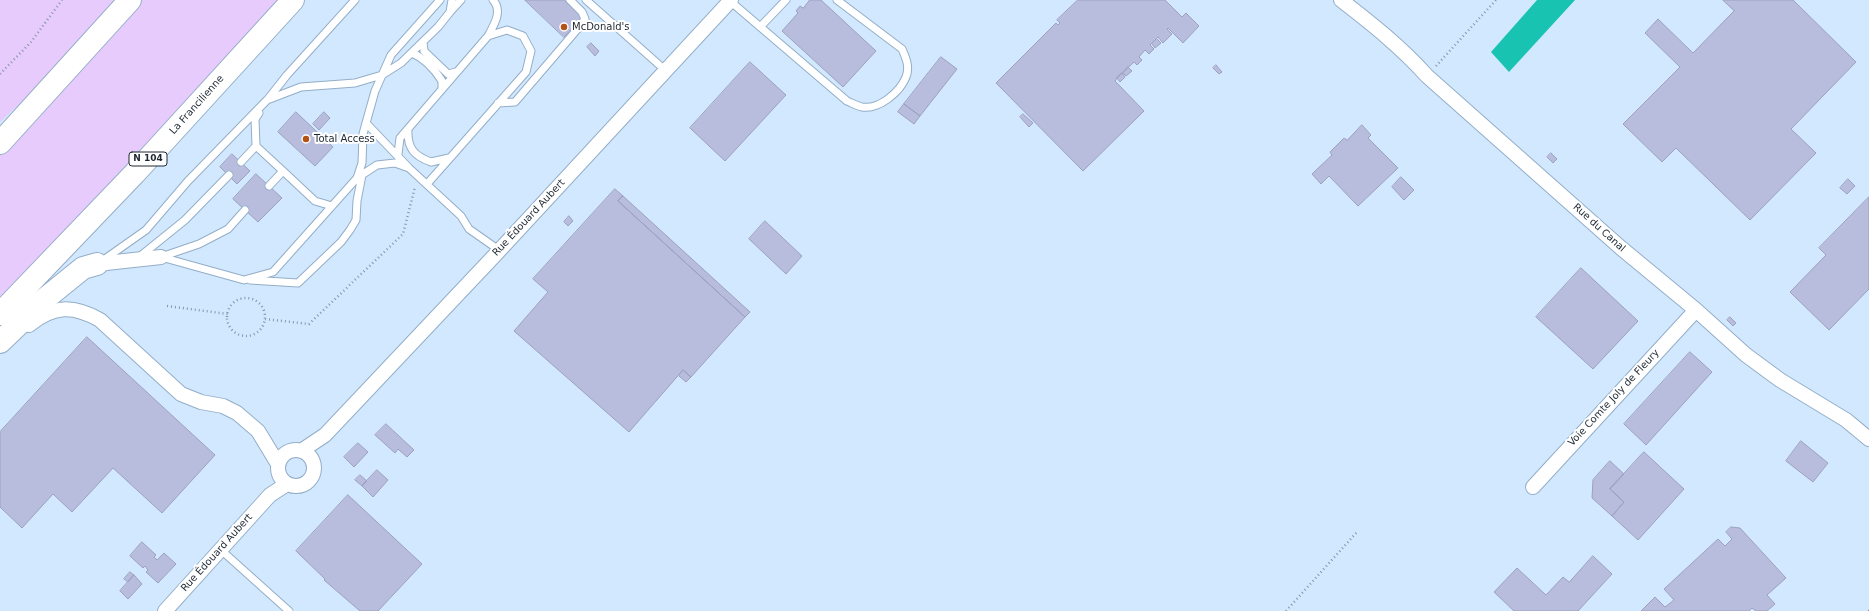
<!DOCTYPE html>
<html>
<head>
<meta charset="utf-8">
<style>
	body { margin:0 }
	canvas { display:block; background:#d2e8fe }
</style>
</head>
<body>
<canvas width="1869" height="611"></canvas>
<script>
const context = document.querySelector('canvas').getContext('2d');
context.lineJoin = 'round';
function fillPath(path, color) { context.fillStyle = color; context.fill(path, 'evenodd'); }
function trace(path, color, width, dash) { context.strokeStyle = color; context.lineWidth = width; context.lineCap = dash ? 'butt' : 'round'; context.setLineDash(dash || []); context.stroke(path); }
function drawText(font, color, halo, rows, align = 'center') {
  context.font = font + ' "DejaVu Sans",sans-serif'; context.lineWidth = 4; context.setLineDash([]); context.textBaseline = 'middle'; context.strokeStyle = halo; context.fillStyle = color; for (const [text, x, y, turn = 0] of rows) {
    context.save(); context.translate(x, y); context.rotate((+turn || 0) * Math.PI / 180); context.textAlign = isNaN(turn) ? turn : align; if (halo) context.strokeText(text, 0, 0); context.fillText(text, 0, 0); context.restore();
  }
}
const green = new Path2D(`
	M0,0H117L41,84L0,122Z
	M141,0H282L211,79L0,299V155Z`);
const water = new Path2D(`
	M1537,0H1575L1509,72L1491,52Z`);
const building = new Path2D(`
	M525,0H564L583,17L564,37Z
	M810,0H821L876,51L843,87L782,31L798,13L796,11L800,6L803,8Z
	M1078,0H1165L1182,17L1186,13L1199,26L1183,43L1168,28L1167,29L1172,34L1163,43L1158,37L1150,45L1154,49L1149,54L1145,50L1139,57L1142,60L1137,65L1134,62L1117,78L1115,81L1144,111L1083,171L996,83L1056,23L1058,25L1060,23L1057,20Z
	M1723,0H1793L1856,62L1791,129L1816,153L1750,220L1676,148L1662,162L1623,124L1680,67L1645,33L1658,19L1693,53L1734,11Z
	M1157,39L1161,43L1155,48L1152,44Z
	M591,43L599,51L595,56L587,47Z
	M941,57L957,69L920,116L904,104Z
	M750,62L786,95L725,161L690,128Z
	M1216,65L1222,72L1219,74L1213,68Z
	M1128,67L1132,71L1126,76L1123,73Z
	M1122,73L1125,77L1120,82L1117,78Z
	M904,104L920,116L914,124L898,112Z
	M296,112L333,147L315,166L278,132Z
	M324,112L330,118L319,130L313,124Z
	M1023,114L1033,123L1029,127L1020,117Z
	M1362,125L1371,135L1368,138L1398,168L1358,206L1329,176L1321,184L1312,174L1332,155L1330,152L1344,138L1347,140Z
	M1551,153L1557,159L1553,163L1547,157Z
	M232,154L250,171L237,184L220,167Z
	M256,174L282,198L258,222L233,199Z
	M1401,177L1414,190L1404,200L1392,187Z
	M1848,179L1855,186L1847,194L1840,188Z
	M615,189L623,196L618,201L745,317L691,377L683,370L629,432L514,331L548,292L533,279Z
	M623,196L750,312L745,317L618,201Z
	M1869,197V289L1829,330L1790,292L1826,255L1819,248Z
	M569,216L573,221L568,226L564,222Z
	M765,221L802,256L786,274L749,239Z
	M1581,268L1638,321L1593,369L1536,317Z
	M1730,317L1736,323L1733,326L1727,320Z
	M87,337L215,455L162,513L113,468L72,512L53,494L22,528L0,507V432Z
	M1690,352L1712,372L1646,445L1624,424Z
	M683,370L691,377L686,382L679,376Z
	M386,424L414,450L407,457L398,449L395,453L375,435Z
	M1801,441L1828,463L1813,482L1786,461Z
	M358,443L368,452L354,467L344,457Z
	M1644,452L1684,489L1638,540L1612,516L1624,502L1610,489Z
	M1610,461L1624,474L1610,489L1624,502L1612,516L1592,498L1593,480Z
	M377,470L388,480L373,497L362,486Z
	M360,475L367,481L362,486L355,480Z
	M348,495L422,564L378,611H360L324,580L325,579L296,551Z
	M1731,527L1740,528L1786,578L1767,595L1775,604L1767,611H1756L1752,608L1749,611H1641L1655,597L1665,607L1674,600L1664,589L1718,539L1725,546L1732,539L1726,532Z
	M142,542L156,555L154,557L157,560L164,553L176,564L158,583L146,572L148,570L145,566L143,568L130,556Z
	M1593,556L1612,574L1578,611H1514L1494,592L1517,568L1546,595L1563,577L1569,582Z
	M130,572L134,575L128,582L124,579Z
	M134,575L142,584L128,599L120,591Z`);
const path = new Path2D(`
	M1436,66L1496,0
	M0,74L31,42L62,0
	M227 317a19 19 0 1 1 38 0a19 19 0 1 1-38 0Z
	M167,306L228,314
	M265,319L309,324L403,234L415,187
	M1286,611L1357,532
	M1868,611H1869`);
const service = new Path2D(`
	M586,0L665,70
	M730,1L847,101C852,103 857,106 862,107C879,110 900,92 906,77C910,67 906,58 902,49L837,0
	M450,12L461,0
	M760,27L786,0
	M488,36C494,25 503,11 493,0
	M423,42L424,51L448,74L456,72
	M412,53C424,58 435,70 442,81V89
	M268,99L287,75L355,0
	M498,103L515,102L581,25L585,19L582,12L570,0
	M259,113L255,119L256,146L283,171L269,186
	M366,123L409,168L461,216L469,229L499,250
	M408,129C407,148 414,156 431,162L449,158
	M398,154L400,138L488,36L507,30L523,36L531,51L526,72L427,184
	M241,162L256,146
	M283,171L315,201L332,206
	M357,178L362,163L363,134L366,123L375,91L391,55L440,0
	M161,257L244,280L273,272L357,178L377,165L395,163L409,168
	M161,257L199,244L228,229L245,210
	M138,258L185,220L229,175
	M102,261L146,230L188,181L267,100L301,87L355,83L382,75L401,63L438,27L450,12L452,0
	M250,280L298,283L341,242L350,230L356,220L357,201L362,175
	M221,550L289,611`);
const minor = new Path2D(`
	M1341,0C1372,24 1401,47 1427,76L1621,248L1696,310L1746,355L1780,380L1846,420L1869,439
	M97,264L161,257
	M29,325C54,305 73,305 100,320L181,394L201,402L223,406L237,413L258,431L278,464
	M278 468a18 18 0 1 1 36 0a18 18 0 1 1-36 0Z
	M301,451L325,435L496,254L731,0
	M1533,487L1696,310
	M165,611L270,495L287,484`);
const trunk = new Path2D(`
	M0,143L130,0
	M0,314L135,173L293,0
	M0,342L46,298L83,268L97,264`);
const markers = [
	[564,27,4,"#b35214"],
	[306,139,4,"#b35214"]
];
const shields = [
	[148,159,38]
];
const shieldNames = [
	["N 104",148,159]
];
const poiNames = [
	["McDonald's",572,27],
	["Total Access",314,139]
];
const streetNames = [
	["La Francilienne",197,105,-48],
	["Rue Édouard Aubert",529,218,-47],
	["Rue du Canal",1599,228,42],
	["Voie Comte Joly de Fleury",1614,398,-47],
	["Rue Édouard Aubert",217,553,-48]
];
fillPath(green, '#e7cbfc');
fillPath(water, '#18c3b2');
fillPath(building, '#b8bdde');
trace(building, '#9ca0c1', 1);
trace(service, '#93aec8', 9);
trace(minor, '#93aec8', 16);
trace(trunk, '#93aec8', 24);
trace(path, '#8597a7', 2.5, [1, 3]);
trace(service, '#fff', 7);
trace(minor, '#fff', 14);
trace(trunk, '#fff', 22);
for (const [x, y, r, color] of markers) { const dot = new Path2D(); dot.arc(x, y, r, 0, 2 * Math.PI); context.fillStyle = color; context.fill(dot); trace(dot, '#fff', 1.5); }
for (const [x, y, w] of shields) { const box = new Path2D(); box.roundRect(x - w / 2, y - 7, w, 14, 3); context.fillStyle = '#fff'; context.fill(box); trace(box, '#1d2832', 1); }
drawText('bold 9px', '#1d2832', null, shieldNames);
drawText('10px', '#1d2832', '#fff', poiNames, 'left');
drawText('10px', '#1d2832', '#fff', streetNames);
</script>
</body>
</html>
